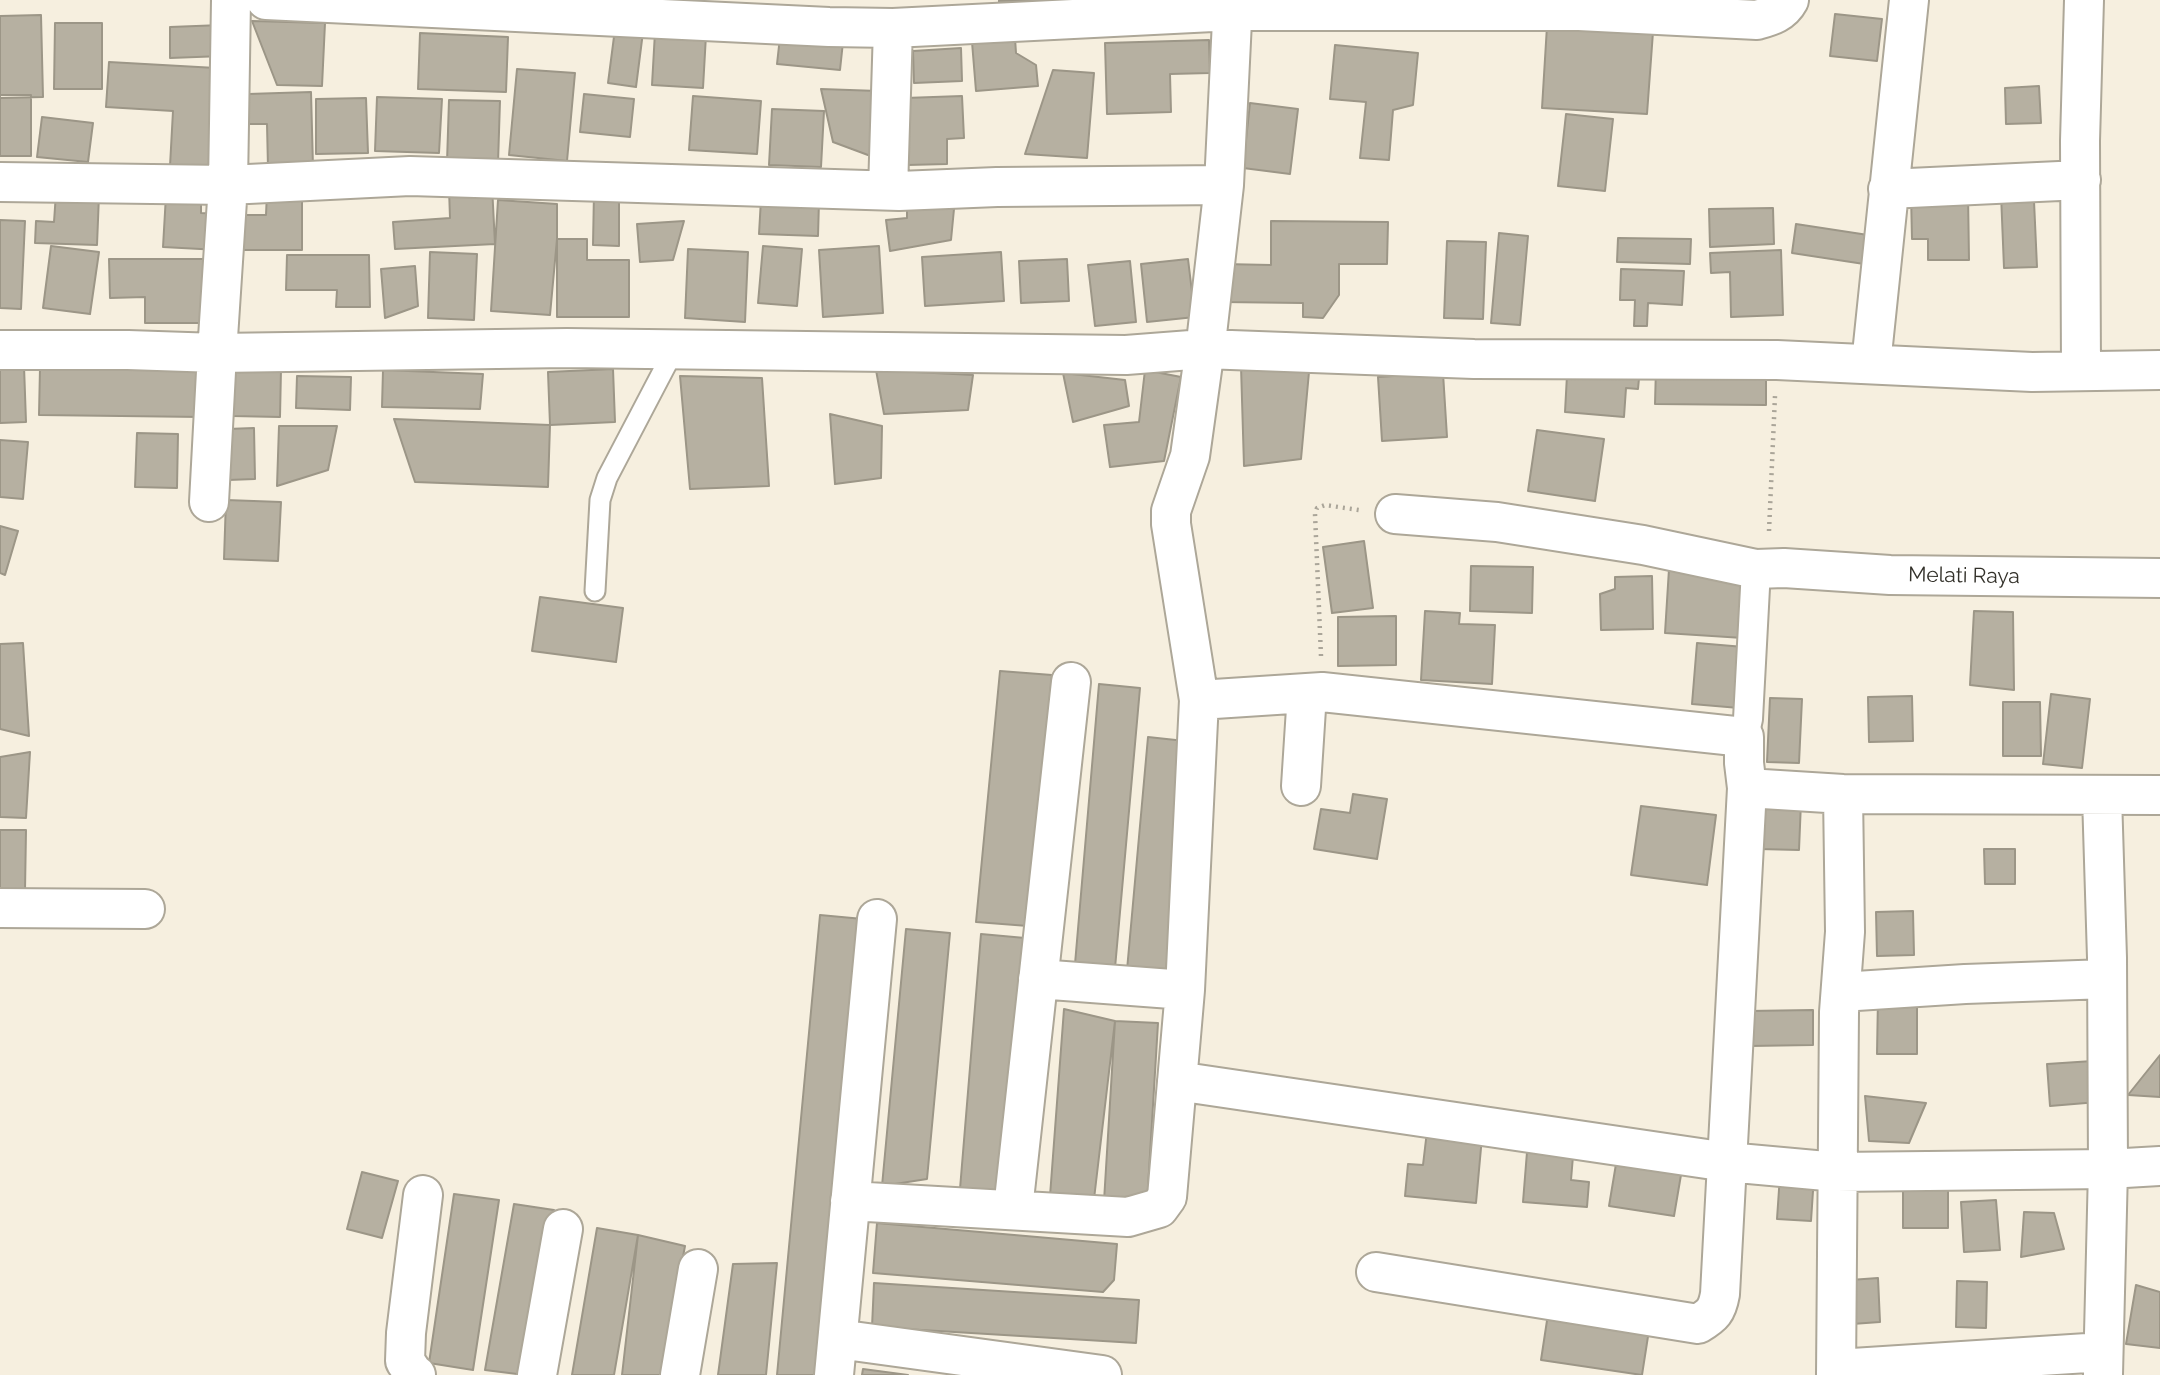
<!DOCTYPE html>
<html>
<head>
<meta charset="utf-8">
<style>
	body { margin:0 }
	canvas { display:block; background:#f6efdf }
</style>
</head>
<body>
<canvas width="2160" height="1375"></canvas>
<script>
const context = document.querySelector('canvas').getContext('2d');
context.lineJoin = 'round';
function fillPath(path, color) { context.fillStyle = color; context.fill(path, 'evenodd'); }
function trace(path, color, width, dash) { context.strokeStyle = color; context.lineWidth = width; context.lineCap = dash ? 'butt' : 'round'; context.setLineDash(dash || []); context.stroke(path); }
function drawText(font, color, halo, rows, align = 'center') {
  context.font = font + ' Raleway,sans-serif'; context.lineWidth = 5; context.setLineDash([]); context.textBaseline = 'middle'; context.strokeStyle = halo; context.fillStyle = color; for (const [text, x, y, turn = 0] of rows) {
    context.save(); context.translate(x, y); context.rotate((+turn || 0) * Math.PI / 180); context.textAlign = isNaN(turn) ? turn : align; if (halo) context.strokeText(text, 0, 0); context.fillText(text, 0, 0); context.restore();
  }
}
const building = new Path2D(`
	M999,0H1036V3L999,2Z
	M1835,14L1882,19L1877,61L1830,56Z
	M41,15L43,97L0,98V16Z
	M252,21L325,23L322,86L277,85Z
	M55,23H102V89H54Z
	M222,25L223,56L170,58V27Z
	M1547,26L1653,32L1647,114L1542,108Z
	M615,29L643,32L636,87L608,83Z
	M655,32L706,35L703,88L652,85Z
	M420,33L508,37L506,92L418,89Z
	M780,37L843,42L840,70L777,64Z
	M1015,38L1016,53L1036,65L1038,86L976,91L972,42Z
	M1209,40L1210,73L1170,74L1171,112L1107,114L1105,43Z
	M1335,45L1418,53L1413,105L1393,110L1389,160L1360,158L1366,102L1330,99Z
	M961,48L962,81L914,83L913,51Z
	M109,62L216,68L210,168L170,166L173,111L106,107Z
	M517,69L575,73L567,161L509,155Z
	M1053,70L1094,73L1087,158L1025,154Z
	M2039,86L2041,123L2006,124L2005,88Z
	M821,89L878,91L876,158L833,142Z
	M311,92L313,167L268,168L267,124H249L248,94Z
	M584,94L634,99L630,137L580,132Z
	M0,95H31V156H0Z
	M693,96L761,101L757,154L689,150Z
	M962,96L964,138L947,139V164L907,165L905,98Z
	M377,97L442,99L439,153L375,151Z
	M366,98L368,153L316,154V99Z
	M449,100L500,101L498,163L447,162Z
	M1250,103L1298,109L1290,174L1243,168Z
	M772,109L824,111L821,167L769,165Z
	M1566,114L1613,119L1605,191L1558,186Z
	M42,117L93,123L88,162L37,157Z
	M492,186L495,244L395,249L393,222L450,218L449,189Z
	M267,192L302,193V250H240V215H266Z
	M594,192H619V246L593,245Z
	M56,193L99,195L97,245L35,243L36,221L54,222Z
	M1968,193L1969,260H1928V239H1912L1911,194Z
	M2001,194L2034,201L2037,267L2004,268Z
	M166,195L201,197V213L221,214L219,250L163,247Z
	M761,199L819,201L818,236L759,234Z
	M498,200L557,204V239L550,315L491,311Z
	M907,202L954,209L951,240L890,251L886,220L907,218Z
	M1773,208L1774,244L1710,247L1709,209Z
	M0,220L25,221L21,309L0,308Z
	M684,221L673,260L640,262L637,224Z
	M1271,221L1388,222L1387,264H1339V295L1323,318L1303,317V303L1222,302L1223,264L1271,265Z
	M1796,224L1868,235L1864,264L1792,253Z
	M1499,233L1528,236L1520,325L1491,323Z
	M1618,238L1691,239L1690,264L1617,262Z
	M557,239H587V260H629V317H557Z
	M1447,241L1486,242L1483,319L1444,318Z
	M51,246L99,252L90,314L43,308Z
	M763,246L802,249L797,306L758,303Z
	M879,246L883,313L823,317L819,250Z
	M688,249L748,252L745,322L685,318Z
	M1781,250L1783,315L1731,317L1730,272L1711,273L1710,253Z
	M430,252L477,254L474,320L428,318Z
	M1001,252L1004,301L925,306L922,257Z
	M287,255H369L370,307H336L337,290H286Z
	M109,259H209V323H145V297L110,298Z
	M1067,259L1069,301L1021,303L1019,261Z
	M1188,259L1195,317L1147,322L1141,264Z
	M1130,261L1136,322L1095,326L1088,265Z
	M415,266L418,306L385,318L381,269Z
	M1621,269L1684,271L1682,305L1648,303L1647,326H1634L1635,300H1620Z
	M24,366L26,422L0,423V367Z
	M1241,366L1309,372L1301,459L1244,466Z
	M1656,367H1766V405L1655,404Z
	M40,368L203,370L202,417L39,415Z
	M233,368L281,369L280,417L232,416Z
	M1640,368L1638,389L1626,388L1624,417L1565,412L1567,375Z
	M613,369L615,422L550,425L548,372Z
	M383,370L483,374L480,409L382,407Z
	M876,370L973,375L968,410L884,414Z
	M1145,370L1181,377L1164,461L1110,467L1104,425L1139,422Z
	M1063,373L1125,380L1129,406L1073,422Z
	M1443,373L1447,437L1382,441L1378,377Z
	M297,376L351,377L350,410L296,408Z
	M680,376L762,378L769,486L690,489Z
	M830,414L882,426L881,478L835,484Z
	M394,419L550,425L548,487L415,482Z
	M279,426H337L328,470L277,486Z
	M254,428L255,479L228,480L227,429Z
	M1537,430L1604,439L1595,501L1528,491Z
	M137,433L178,434L177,488L135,487Z
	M0,440L28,442L23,499L0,497Z
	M226,500L281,502L278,561L224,559Z
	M0,526L18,531L5,575L0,573Z
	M1364,541L1373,608L1332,613L1323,547Z
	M1471,566L1533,567L1532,613L1470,611Z
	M1669,569L1747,574L1743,638L1665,633Z
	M1652,576L1653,629L1601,630L1600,594L1615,589V577Z
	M540,597L623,608L616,662L532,651Z
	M1425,611L1460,613L1459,624L1495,625L1492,684L1421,680Z
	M1974,611L2013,612L2014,690L1970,685Z
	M1396,616V665L1338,666V617Z
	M23,643L29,736L0,729V644Z
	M1697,643L1744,647L1739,708L1692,704Z
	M1000,671L1052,675L1028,926L976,922Z
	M1099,684L1140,688L1115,968L1075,964Z
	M2051,694L2090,699L2082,768L2043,764Z
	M1912,696L1913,741L1869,742L1868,697Z
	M1770,698L1802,699L1799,763L1767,762Z
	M2003,702H2040L2041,756H2003Z
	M1148,737L1185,741L1166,973L1127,970Z
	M30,752L26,818L0,817V757Z
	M1353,794L1387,799L1377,859L1314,849L1321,809L1350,813Z
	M1761,801L1801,802L1799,850L1759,849Z
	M1641,806L1716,815L1707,885L1631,875Z
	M0,830H26L25,891L0,890Z
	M1984,849H2015V884H1985Z
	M1913,911L1914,955L1877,956L1876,912Z
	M820,915L863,919L820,1375H777Z
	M906,929L950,933L927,1179L882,1186Z
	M981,934L1025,938L1003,1193L960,1189Z
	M1878,997H1917V1054H1877Z
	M1064,1009L1115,1021L1094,1199L1050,1196Z
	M1813,1010V1045L1749,1046L1748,1011Z
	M1115,1021L1158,1023L1147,1204L1104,1201Z
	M2160,1055V1097L2128,1095Z
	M2108,1060L2098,1102L2050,1106L2047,1064Z
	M1865,1096L1926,1103L1909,1143L1869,1141Z
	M1427,1131L1482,1137L1476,1203L1405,1196L1408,1164L1423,1165Z
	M1527,1152L1573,1156L1571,1180L1589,1182L1587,1207L1523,1202Z
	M1617,1158L1682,1169L1674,1216L1609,1206Z
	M362,1172L398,1181L382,1238L347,1229Z
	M1780,1175L1814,1176L1811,1221L1777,1219Z
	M1903,1185H1948V1228H1903Z
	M454,1194L499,1200L473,1370L429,1363Z
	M1996,1200L2000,1250L1964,1252L1961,1202Z
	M514,1204L554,1210L525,1375L485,1370Z
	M2024,1212L2054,1213L2064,1249L2021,1257Z
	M877,1223L1117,1244L1114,1280L1103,1292L873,1273Z
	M597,1228L638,1235L614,1375H572Z
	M638,1235L685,1246L661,1375H622Z
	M777,1263L766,1375H718L733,1264Z
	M1878,1278L1880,1322L1852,1324L1850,1280Z
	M1957,1281L1987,1282L1986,1328L1956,1327Z
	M874,1283L1139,1300L1136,1343L872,1327Z
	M2136,1285L2160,1292V1348L2126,1344Z
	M1548,1314L1649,1330L1642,1375L1541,1360Z
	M863,1369L908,1375H862Z`);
const path = new Path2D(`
	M1769,531L1775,396
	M1321,656L1315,514L1317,508L1325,505L1359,510`);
const service = new Path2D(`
	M595,591L600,500L607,478L674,350`);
const pedestrian = new Path2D(`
	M1744,737L1748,719L1756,569`);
const minor = new Path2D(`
	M266,0L829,27L893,28L1233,11H1579L1757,20C1771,16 1782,13 1789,0
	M1233,0L1224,185L1207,334L1190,456L1171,511V524L1199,700L1322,692L1744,737V763L1747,788L1720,1294C1717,1311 1713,1315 1698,1324L1376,1272
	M0,182L228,185L410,176L899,191L997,187L1224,185
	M1888,189L2081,180
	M888,190L893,28
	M0,350H128L217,353L228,185L231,0
	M1871,364L1909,0
	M2081,371L2080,141L2084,0
	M209,502L217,353L567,348L1126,355L1204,349L1474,359L1777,360L2032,372L2160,370
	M1395,514L1497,522L1643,545L1756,569L1784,568L1890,575L2160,578
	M1301,786L1307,693
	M1747,788L1843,794L2160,795
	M2102,796L2107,958L2108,1169L2103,1375
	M0,908L145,909
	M1038,979L1185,990
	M1841,992L1965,984L2107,979
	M1177,1081L1727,1162L1837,1172L2108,1169L2160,1166
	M850,1201L1128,1217L1159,1208L1167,1197L1185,990L1199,700
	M1013,1209L1071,682
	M838,1339L1102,1375
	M1837,1369L2103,1352
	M416,1375L413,1373L405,1361L406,1333L423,1195
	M537,1375L563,1229
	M680,1375L698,1269
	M834,1375L877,919
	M1836,1375L1839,1012L1845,932L1843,794`);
const streetNames = [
	["Melati Raya",1964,576,1]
];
fillPath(building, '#b6b0a1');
trace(building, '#9c9687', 2);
trace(service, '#ada798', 23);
trace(pedestrian, '#ada798', 32);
trace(minor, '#ada798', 42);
trace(path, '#aaa599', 4.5, [2, 5]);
trace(service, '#fff', 19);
trace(pedestrian, '#fff', 28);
trace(minor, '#fff', 38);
drawText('21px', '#33312a', '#fff', streetNames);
</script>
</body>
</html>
